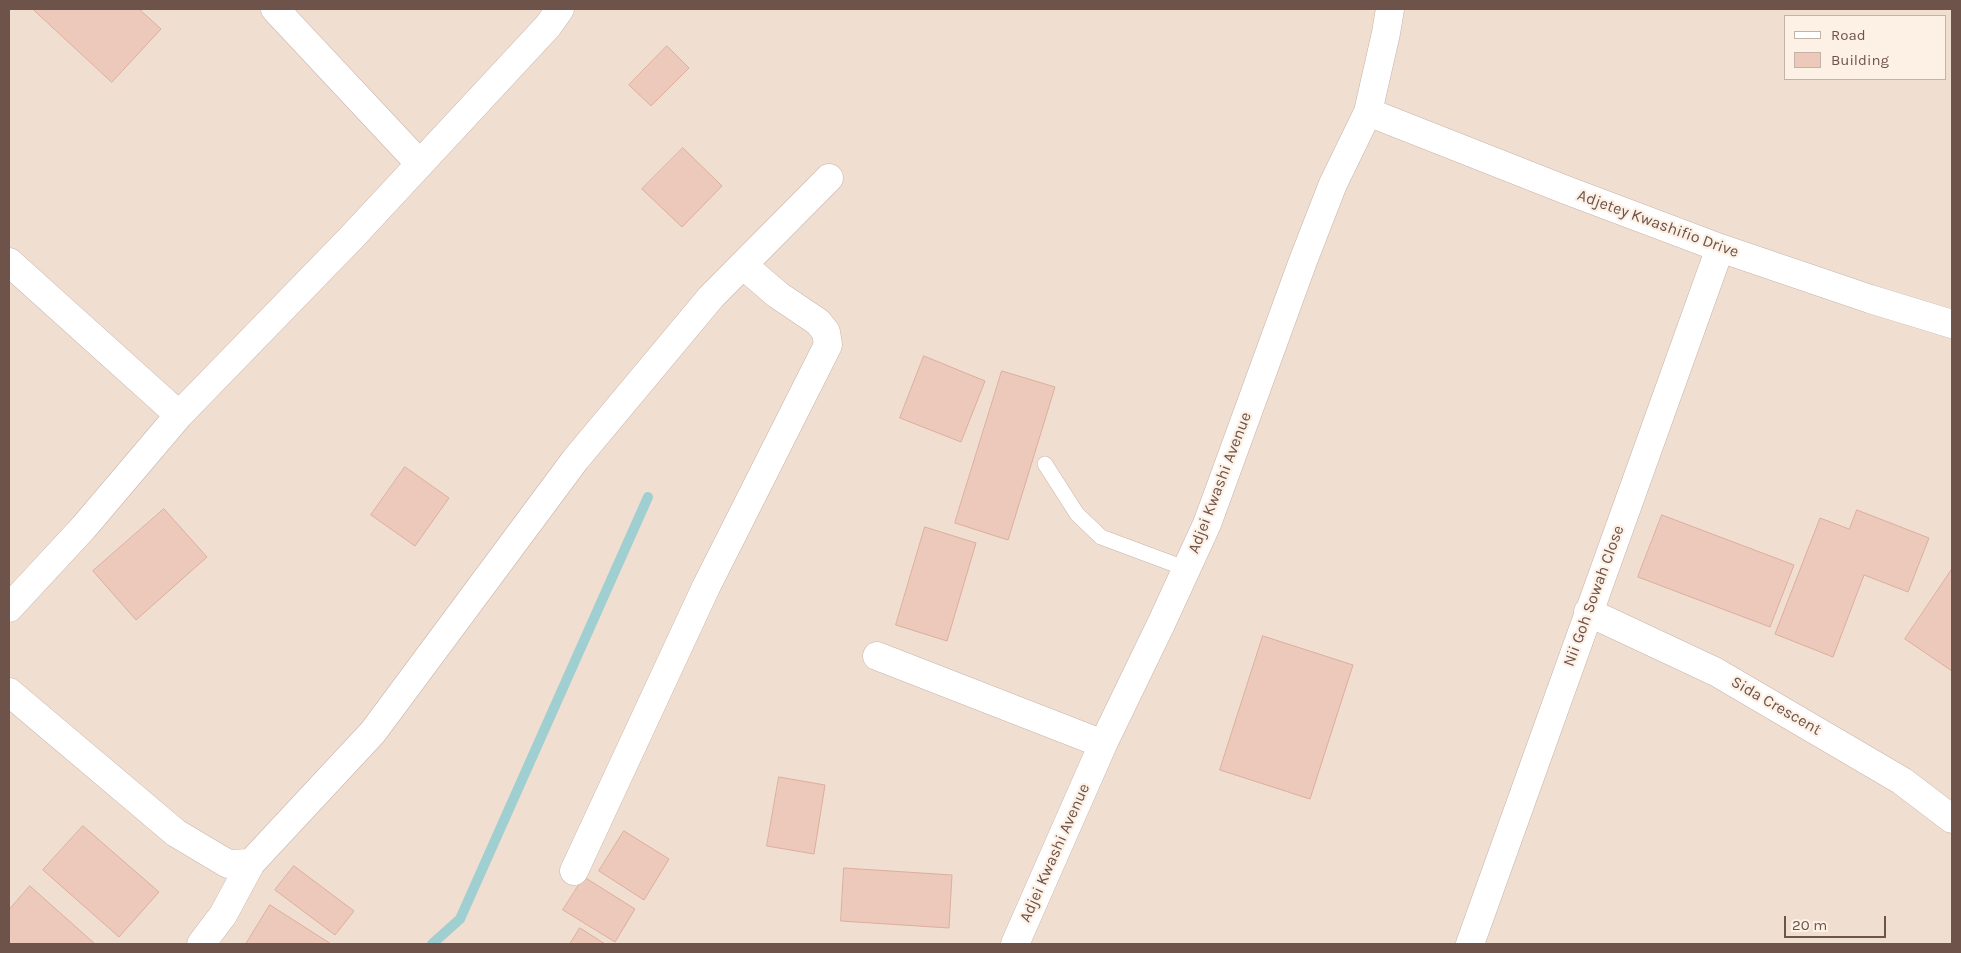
<!DOCTYPE html>
<html>
<head>
<meta charset="utf-8">
<style>
	body { margin:0 }
	#map { position:relative; width:1961px; height:953px; overflow:hidden; background:#f9ede1; font-family:Karla,sans-serif }
	canvas { display:block }
	.frame { position:absolute; inset:0; border:10px solid #6e534b; pointer-events:none }
	.legend { position:absolute; left:1784px; top:15px; width:162px; height:65px; box-sizing:border-box; background:#fdf1e6; border:1px solid #c4b2a8; margin:0; padding:6px 9px; list-style:none; font-size:15px; color:#6e534b }
	.legend li { display:flex; align-items:center; gap:10px; height:25px }
	.legend b { width:25px; border:1px solid #c4b2a8 }
	.scale { position:absolute; left:1784px; top:916px; width:102px; height:22px; box-sizing:border-box; border:2px solid #6e534b; border-top:0; padding-left:6px; font-size:15px; line-height:18px; white-space:nowrap; color:#6e534b; -webkit-text-stroke:4px #fdf1e6; paint-order:stroke }
</style>
</head>
<body>
<div id="map">
<canvas width="1961" height="953"></canvas>
<div class="frame"></div>
<ul class="legend">
<li><b style="height:6px;background:#fff"></b>Road</li>
<li><b style="height:14px;background:#ecc9bb"></b>Building</li>
</ul>
<div class="scale">20 m</div>
</div>
<script>
const context = document.querySelector('canvas').getContext('2d');
context.lineJoin = 'round';
function fillPath(path, color) { context.fillStyle = color; context.fill(path, 'evenodd'); }
function trace(path, color, width, dash) { context.strokeStyle = color; context.lineWidth = width; context.lineCap = dash ? 'butt' : 'round'; context.setLineDash(dash || []); context.stroke(path); }
function drawText(font, color, halo, rows, align = 'center') {
  context.font = font + ' Karla,sans-serif'; context.lineWidth = 4.5; context.setLineDash([]); context.textBaseline = 'middle'; context.strokeStyle = halo; context.fillStyle = color; for (const [text, x, y, turn = 0] of rows) {
    context.save(); context.translate(x, y); context.rotate((+turn || 0) * Math.PI / 180); context.textAlign = isNaN(turn) ? turn : align; if (halo) context.strokeText(text, 0, 0); context.fillText(text, 0, 0); context.restore();
  }
}
const residential = new Path2D(`
	M9,9H1952V944H9ZM1785,16H1945V79H1785Z`);
const stream = new Path2D(`
	M432,944L460,919L648,497`);
const building = new Path2D(`
	M33,9H139L161,29L112,82Z
	M667,46L689,68L651,106L629,85Z
	M683,148L722,186L682,227L642,189Z
	M924,356L985,381L961,442L900,418Z
	M1002,371L1055,387L1008,540L955,523Z
	M405,467L449,498L415,546L371,515Z
	M164,509L207,557L136,620L93,571Z
	M1857,510L1929,538L1908,592L1864,575L1833,657L1775,634L1820,518L1849,529Z
	M1662,515L1794,565L1770,627L1638,577Z
	M925,527L976,543L947,641L896,625Z
	M1952,569V671L1905,639Z
	M1263,636L1353,665L1310,799L1220,770Z
	M779,777L825,785L814,854L767,846Z
	M83,826L159,892L119,937L43,870Z
	M624,831L669,859L644,900L599,871Z
	M294,866L354,911L335,935L275,890Z
	M844,868L952,875L949,928L841,921Z
	M584,877L635,909L615,942L563,910Z
	M30,886L95,944H9V910Z
	M270,905L331,944H246Z
	M580,928L605,944H570Z`);
const lane = new Path2D(`
	M1045,464L1077,514L1101,537L1187,569`);
const street = new Path2D(`
	M275,9L420,164
	M1368,112L1566,190L1720,248L1870,299L1952,324
	M9,262L179,415
	M9,608L84,527L179,415L352,237L548,26L560,9
	M1588,612L1716,672L1902,781L1952,819
	M877,656L1103,744
	M9,692L176,833L228,864L251,863L373,732L575,460L711,297L829,178
	M574,871L706,587L828,345L826,332L818,322L778,295L743,265
	M201,944L223,915L251,863
	M1015,944L1103,744L1162,622L1207,524L1303,261L1333,184L1368,112L1386,33L1390,9
	M1470,944L1720,248`);
const streetNames = [
	["Adjetey Kwashifio Drive",1658,224,20],
	["Adjei Kwashi Avenue",1220,483,-69],
	["Nii Goh Sowah Close",1594,596,-70],
	["Sida Crescent",1776,706,30],
	["Adjei Kwashi Avenue",1055,853,-66]
];
fillPath(residential, '#f0ded0');
trace(stream, '#9fcfd1', 10);
fillPath(building, '#ecc9bb');
trace(building, '#ddae9d', 1);
trace(lane, '#c8b4aa', 16);
trace(street, '#c8b4aa', 29);
trace(lane, '#fff', 15);
trace(street, '#fff', 28);
drawText('16px', '#6e534b', '#fdf1e6', streetNames);
</script>
</body>
</html>
